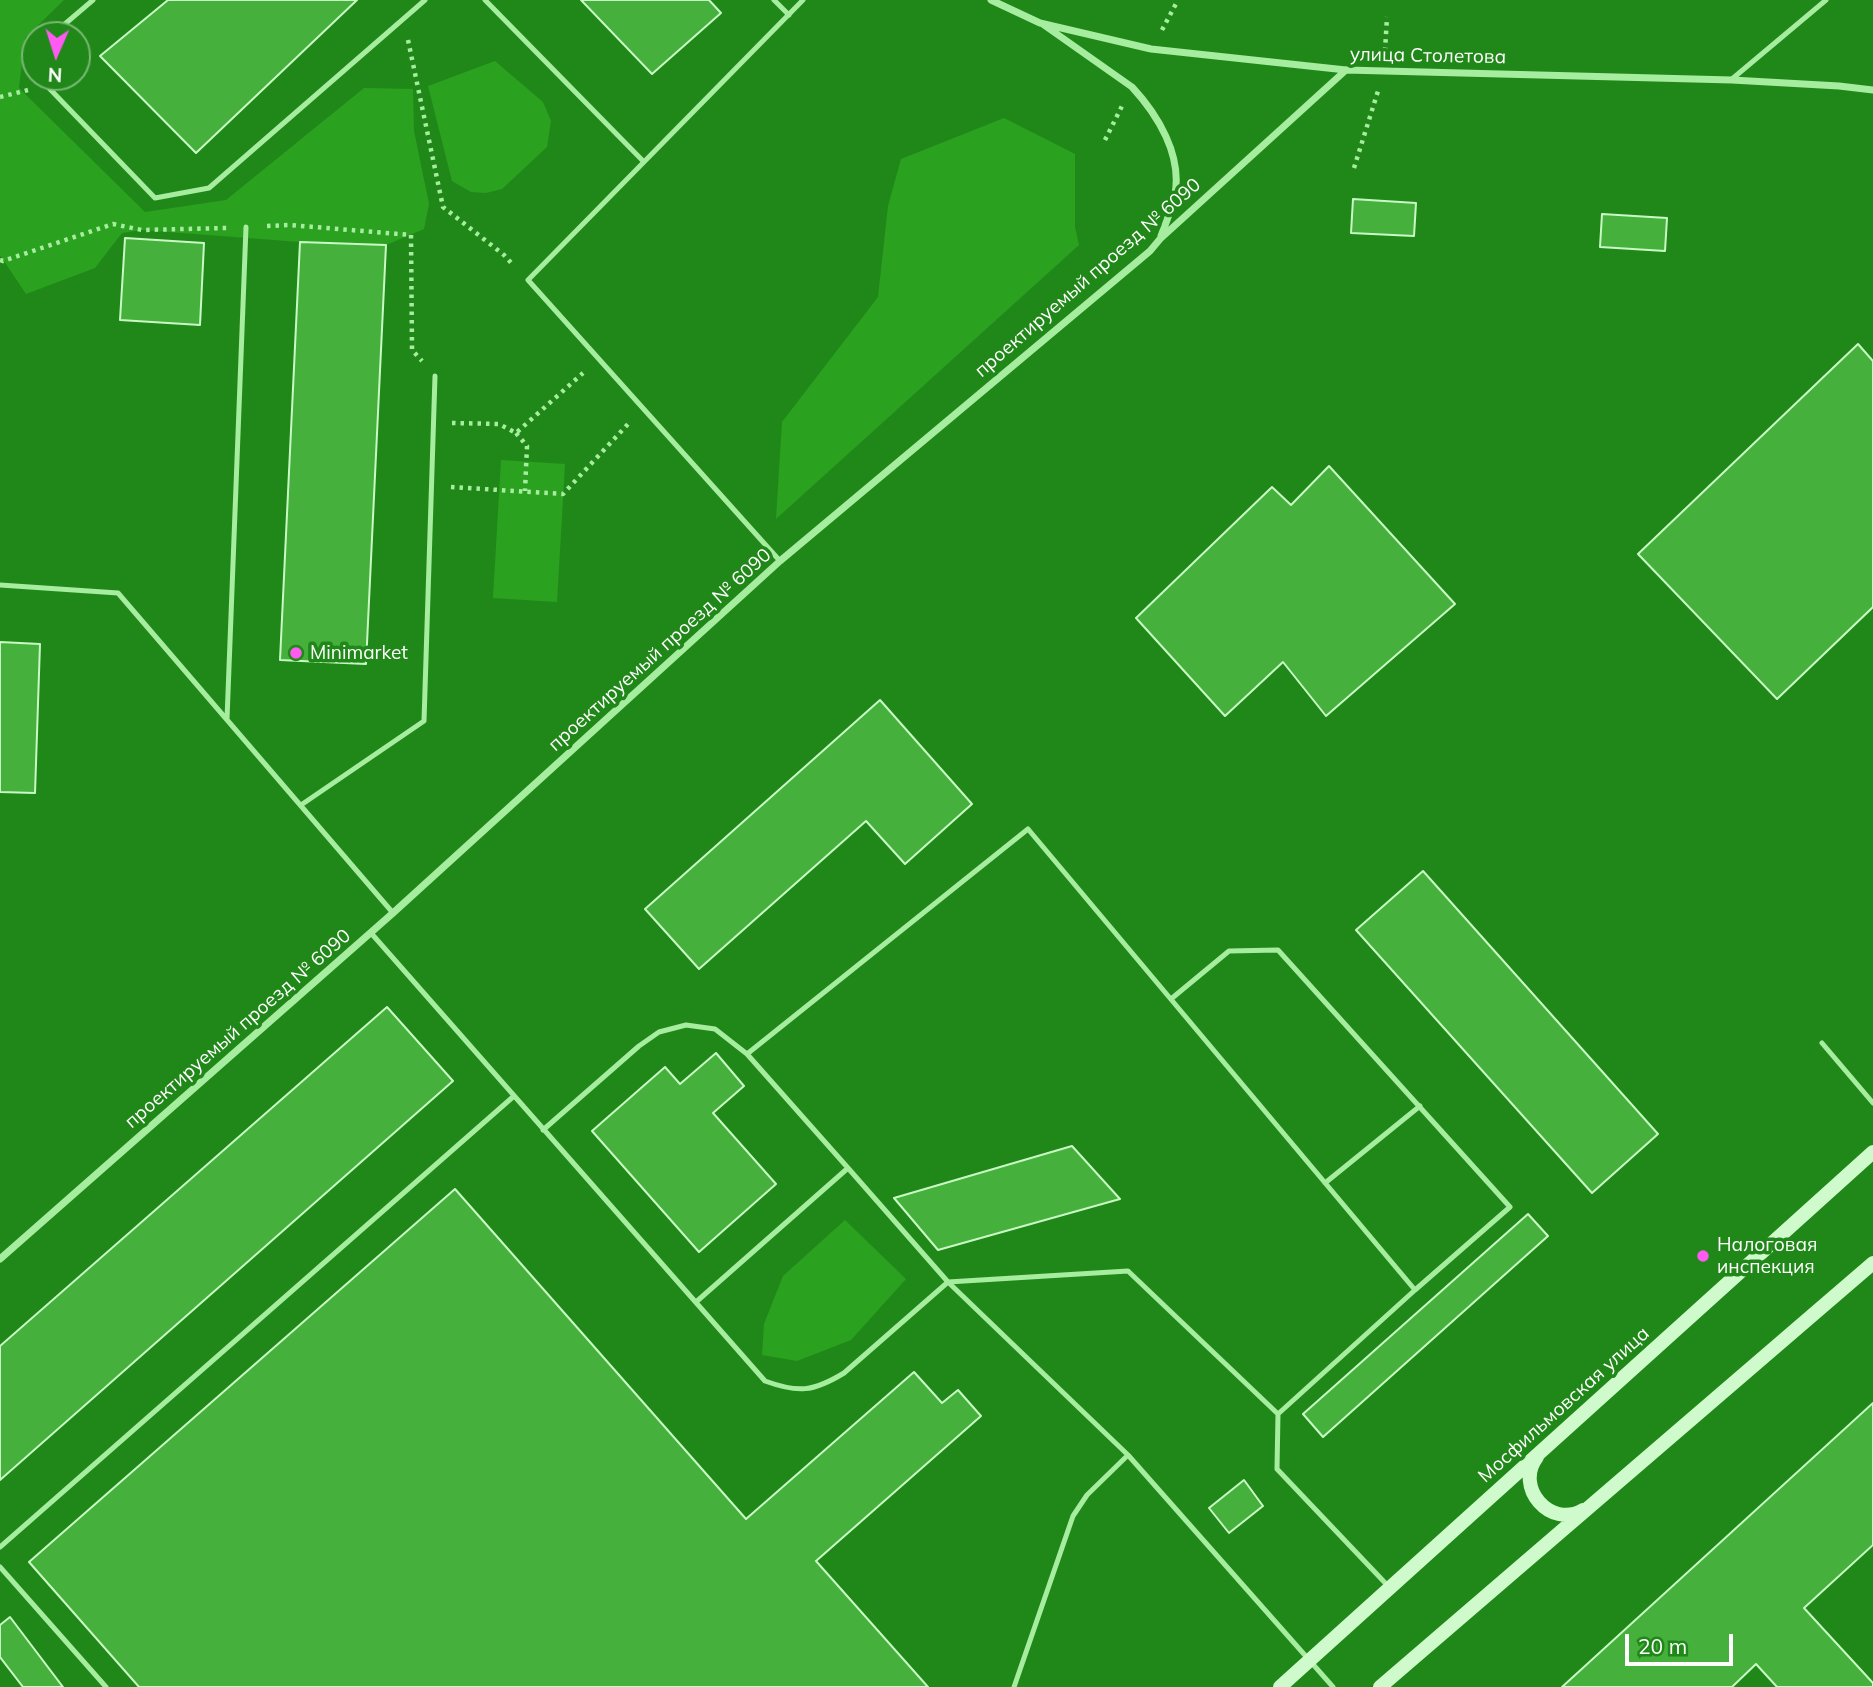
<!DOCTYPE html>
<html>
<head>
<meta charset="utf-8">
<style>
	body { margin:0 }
	#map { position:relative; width:1873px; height:1687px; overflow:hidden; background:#208818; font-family:Mulish,sans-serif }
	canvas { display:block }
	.north { position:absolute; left:21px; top:21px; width:70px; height:70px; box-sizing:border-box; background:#208818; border:2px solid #79b874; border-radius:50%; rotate:183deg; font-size:19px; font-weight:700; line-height:28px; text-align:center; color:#fff }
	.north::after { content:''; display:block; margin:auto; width:24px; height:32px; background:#ff5bf3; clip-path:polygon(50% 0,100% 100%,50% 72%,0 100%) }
	.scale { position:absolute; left:1625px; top:1634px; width:108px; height:32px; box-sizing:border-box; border:4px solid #fff; border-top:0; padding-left:9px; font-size:21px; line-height:24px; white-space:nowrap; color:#fff; -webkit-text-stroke:5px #208818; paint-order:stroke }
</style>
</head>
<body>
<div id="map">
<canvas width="1873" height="1687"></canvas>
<div class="north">N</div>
<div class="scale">20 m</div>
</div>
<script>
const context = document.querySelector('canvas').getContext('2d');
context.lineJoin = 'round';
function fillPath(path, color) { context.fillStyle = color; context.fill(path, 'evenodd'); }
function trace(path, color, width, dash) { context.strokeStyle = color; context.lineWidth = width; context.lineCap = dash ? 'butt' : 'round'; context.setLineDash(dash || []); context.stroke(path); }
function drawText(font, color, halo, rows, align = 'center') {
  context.font = font + ' Mulish,sans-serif'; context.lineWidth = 7; context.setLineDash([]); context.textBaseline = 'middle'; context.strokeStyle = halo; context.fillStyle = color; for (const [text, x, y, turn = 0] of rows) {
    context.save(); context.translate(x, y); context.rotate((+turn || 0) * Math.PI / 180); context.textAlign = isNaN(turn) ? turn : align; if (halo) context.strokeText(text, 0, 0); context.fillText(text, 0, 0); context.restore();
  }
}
const green = new Path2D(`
	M0,0H64L25,38L19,88L145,212L226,200L364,88L413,89L414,131L429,204L424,229L386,245L300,242L142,230L122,233L95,268L26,294L0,255Z
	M495,61L543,102L551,121L547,147L502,189L486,193L471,192L452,181L428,86Z
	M1004,118L1075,154V227L1079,245L776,519L782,422L878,297L888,206L901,159Z
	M501,460L565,464L557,602L493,598Z
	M845,1220L906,1279L851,1340L797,1361L762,1355L764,1324L783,1276Z`);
const building = new Path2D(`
	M168,0H357L196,153L100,56Z
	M581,0H709L721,13L652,74Z
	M1353,199L1416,203L1414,236L1351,233Z
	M1602,214L1667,218L1665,251L1600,247Z
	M125,238L204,243L200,325L120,320Z
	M300,242L386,245L366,664L280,660Z
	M1858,344L1873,361V607L1777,699L1638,554Z
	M1329,466L1455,604L1326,716L1283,662L1225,716L1136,618L1272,487L1291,505Z
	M0,642L40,644L35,793L0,792Z
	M880,700L972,804L905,864L866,821L699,969L645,909Z
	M1423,871L1658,1134L1592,1193L1356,930Z
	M387,1007L453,1081L0,1480V1346Z
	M716,1053L744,1086L713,1113L776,1184L699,1252L592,1131L665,1067L680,1084Z
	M1072,1146L1120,1199L938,1250L894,1198Z
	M455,1189L746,1519L914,1372L942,1403L958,1390L981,1416L816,1561L928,1687H139L29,1562Z
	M1528,1214L1548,1236L1323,1437L1303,1414Z
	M1873,1403V1545L1804,1608L1873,1683V1687H1777L1756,1664L1732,1687H1562Z
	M1244,1480L1263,1506L1229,1533L1209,1508Z
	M10,1617L63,1687H23L0,1657V1625Z`);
const path = new Path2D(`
	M1162,30L1178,0
	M408,40L443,207L504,255L513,265
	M1385,51L1387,17
	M0,97L28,90
	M1105,140L1122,106
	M1354,168L1378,91
	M267,226L290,225L411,235L412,350L422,361
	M0,260L3,261L113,224L142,230L227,228
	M452,423L499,424L516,433L583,373
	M516,433L527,446L525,491
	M451,487L563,494L628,424`);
const lane = new Path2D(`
	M485,0L644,162
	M774,0L789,15
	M52,35L93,0
	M46,77V85L155,198L209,188L425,0
	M1732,79L1826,0
	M780,561L528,280L803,0
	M0,585L118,593L393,913
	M227,719L246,227
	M301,805L424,721L435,376
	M371,933L765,1381C798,1393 813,1392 844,1373L948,1282L1128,1271L1278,1414L1415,1290
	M1822,1043L1873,1103
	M747,1054L1028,829L1415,1290L1510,1207L1278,950L1229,951L1171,999
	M543,1130L639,1046L659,1032L686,1025L715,1029L747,1054L848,1168
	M1325,1183L1420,1106
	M696,1302L848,1168L948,1282L1128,1455L1333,1687
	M1278,1414L1277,1469L1389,1587
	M0,1547L514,1096
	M0,1567L106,1687
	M1014,1687L1073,1516L1087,1495L1128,1455`);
const street = new Path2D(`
	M991,0L1040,23L1151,49L1346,70L1732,80L1839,86L1873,90
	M1044,25L1132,87C1158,115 1182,155 1175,194C1172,208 1166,223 1161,236
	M0,1259L393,913L780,561L1150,251L1160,239L1346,70`);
const secondary = new Path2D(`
	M1537,1457C1514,1487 1550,1529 1583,1510
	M1280,1687L1873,1152
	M1380,1687L1873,1263`);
const markers = [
	[296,653,7,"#ff5bf3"],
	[1703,1256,7,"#ff5bf3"]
];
const streetNames = [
	["улица Столетова",1428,56,1],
	["проектируемый проезд № 6090",1088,278,-41],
	["проектируемый проезд № 6090",660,650,-42],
	["проектируемый проезд № 6090",238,1029,-41],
	["Мосфильмовская улица",1564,1405,-42]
];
const poiNames = [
	["Minimarket",310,653],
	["Налоговая",1717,1245],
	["инспекция",1717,1267]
];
fillPath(green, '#2ba120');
fillPath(building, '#45b03c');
trace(building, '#c9fac5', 2);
trace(path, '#a6ed9f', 4.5, [3.5, 5]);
trace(lane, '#a6ed9f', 5);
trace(street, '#a6ed9f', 7);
trace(secondary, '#cffacc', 14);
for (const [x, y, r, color] of markers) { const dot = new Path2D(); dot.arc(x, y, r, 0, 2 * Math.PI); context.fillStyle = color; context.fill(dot); trace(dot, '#208818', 2.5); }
drawText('19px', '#fff', '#208818', streetNames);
drawText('19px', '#fff', '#208818', poiNames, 'left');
</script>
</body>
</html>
